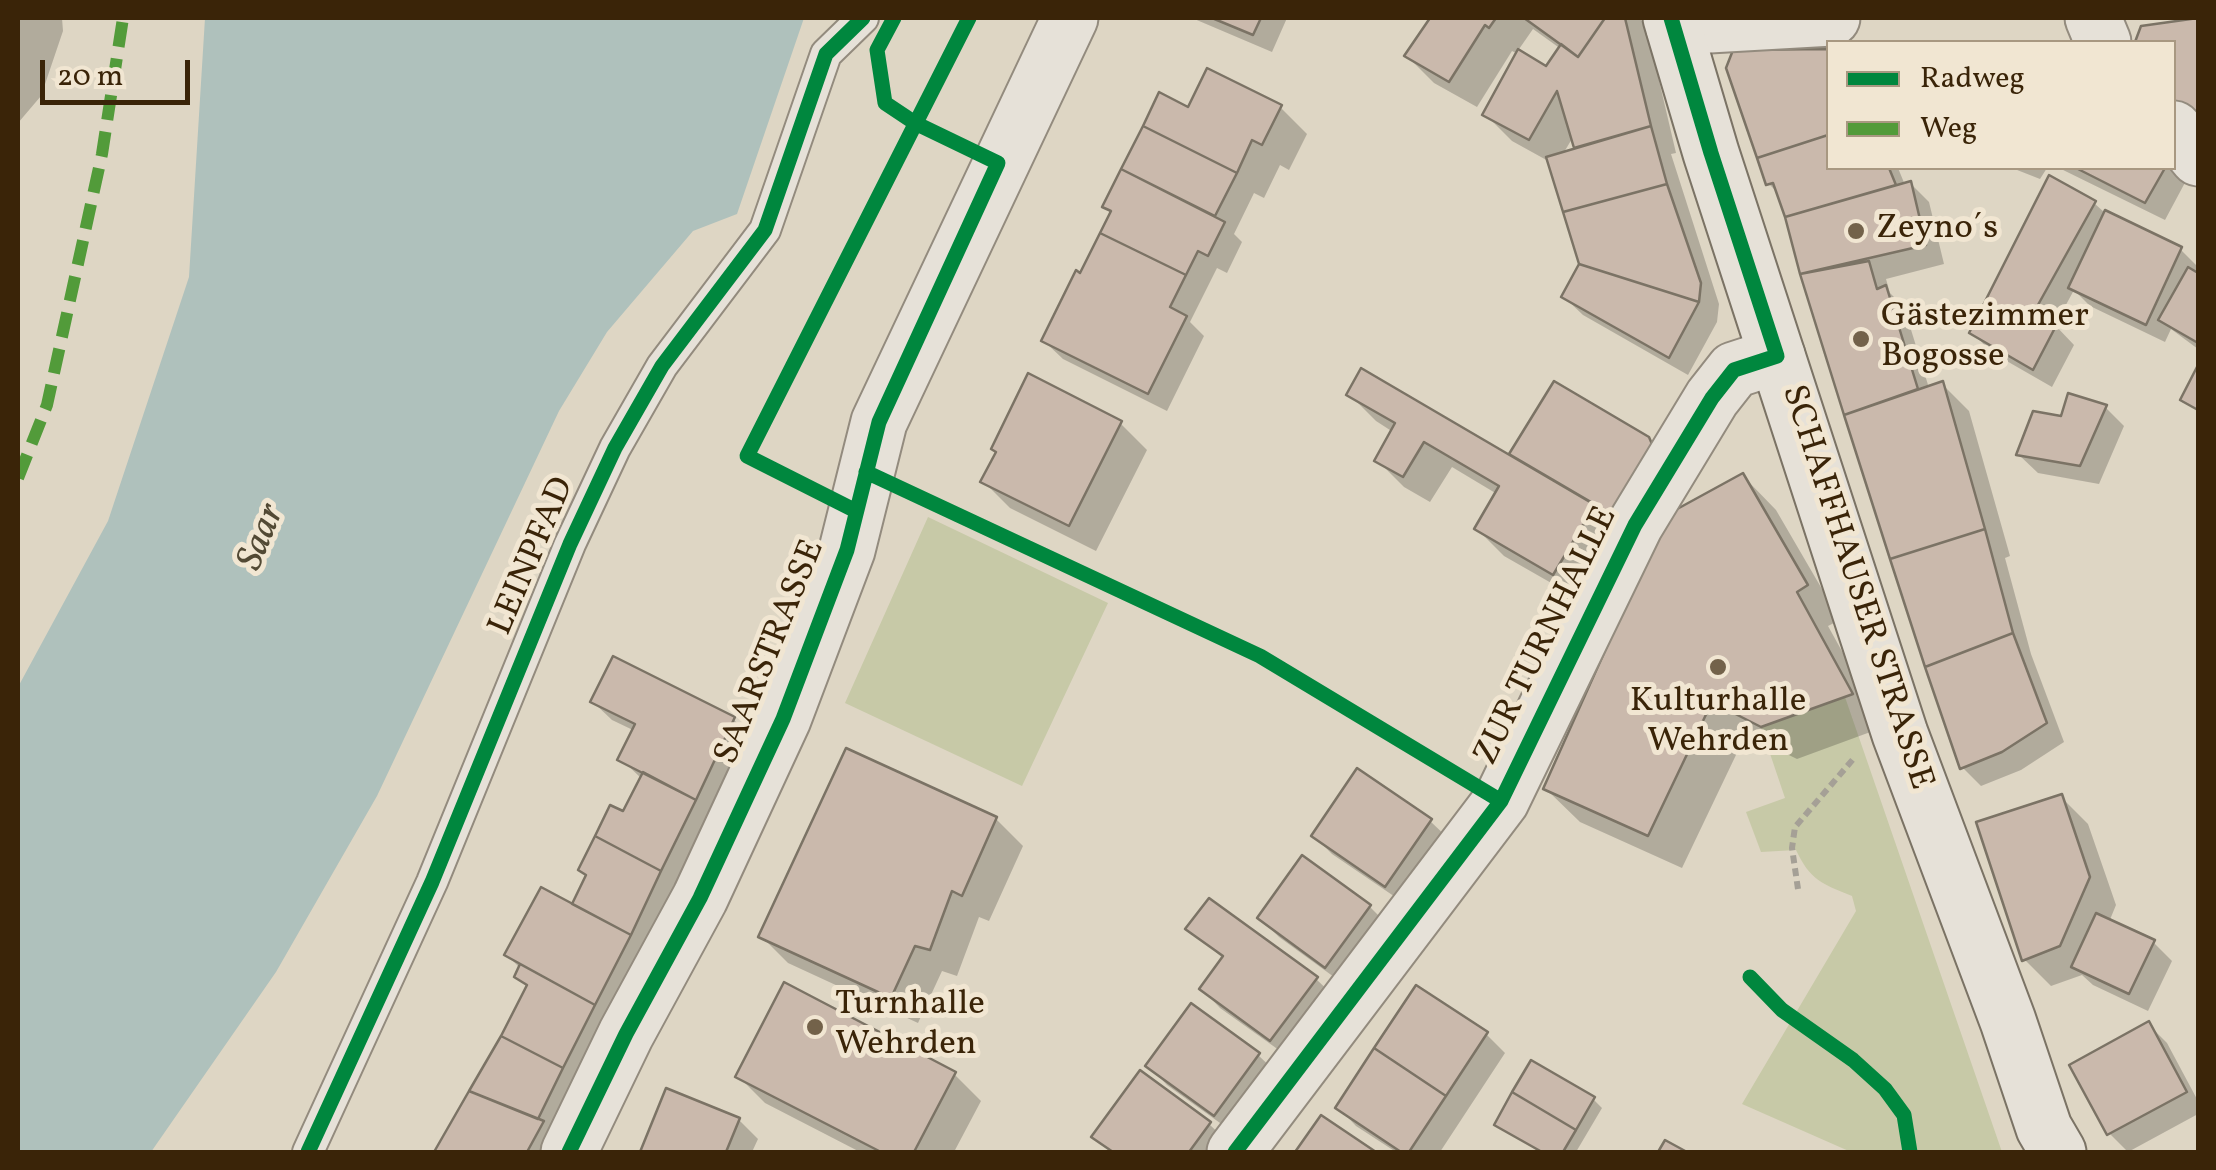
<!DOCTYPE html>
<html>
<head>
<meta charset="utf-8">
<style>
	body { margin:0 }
	#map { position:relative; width:2216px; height:1170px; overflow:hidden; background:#ded6c4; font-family:Vollkorn,serif }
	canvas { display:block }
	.frame { position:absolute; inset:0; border:20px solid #3a2408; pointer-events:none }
	.legend { position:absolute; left:1826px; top:40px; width:350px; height:130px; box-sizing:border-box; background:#f1e6d2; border:2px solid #a89881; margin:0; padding:12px 18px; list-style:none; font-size:30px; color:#3a2408 }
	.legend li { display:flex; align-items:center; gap:20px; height:50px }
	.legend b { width:50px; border:2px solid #a89881 }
	.scale { position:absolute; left:40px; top:60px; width:150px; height:45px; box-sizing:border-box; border:5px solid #3a2408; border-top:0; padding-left:12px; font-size:30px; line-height:35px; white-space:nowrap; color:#3a2408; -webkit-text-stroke:8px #f1e6d2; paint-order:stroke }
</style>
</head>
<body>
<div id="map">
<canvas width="2216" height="1170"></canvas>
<div class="frame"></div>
<ul class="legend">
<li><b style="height:12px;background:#00873e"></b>Radweg</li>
<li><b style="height:12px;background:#529b3a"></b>Weg</li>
</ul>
<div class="scale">20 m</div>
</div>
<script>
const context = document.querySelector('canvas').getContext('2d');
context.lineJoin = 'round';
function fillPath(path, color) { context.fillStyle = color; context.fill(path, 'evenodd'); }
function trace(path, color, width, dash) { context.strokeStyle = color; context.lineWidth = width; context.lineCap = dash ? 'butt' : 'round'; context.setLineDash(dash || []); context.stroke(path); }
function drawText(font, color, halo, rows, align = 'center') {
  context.font = font + ' Vollkorn,serif'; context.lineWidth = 10; context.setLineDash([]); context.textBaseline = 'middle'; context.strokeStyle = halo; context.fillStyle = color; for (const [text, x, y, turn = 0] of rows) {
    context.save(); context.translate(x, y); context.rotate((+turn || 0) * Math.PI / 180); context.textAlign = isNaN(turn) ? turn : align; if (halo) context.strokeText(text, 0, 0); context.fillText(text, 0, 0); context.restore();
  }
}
const green = new Path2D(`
	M928,517L1108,603L1022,786L845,703Z
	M1845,697L2002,1152H1851L1742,1104L1856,911L1852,896C1822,884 1810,880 1796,850L1761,852L1746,812L1785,798L1761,727Z`);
const water = new Path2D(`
	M205,18H804L737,214L693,231L607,332L559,411L377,796L276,972L151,1152H18V687L108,521L189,277Z`);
const shadow = new Path2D(`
	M18,18H62L63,31L41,96L18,123Z
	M1192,18H1287L1272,52Z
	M1433,18H1639L1646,25L1676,153L1671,154L1719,304L1717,322L1688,375L1583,315L1564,297L1582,264L1550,162L1512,141L1485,114L1518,54L1512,51L1477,107L1434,83L1407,56ZM1533,29L1561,49L1546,70L1517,52ZM1573,137L1577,150L1563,154Z
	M2198,19V124L2174,94V42H2138L2143,29Z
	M1735,52L1828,53V168H1898L1905,185L1910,183L1929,202L1944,264L1886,279L1890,293L1904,307L1929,388L1942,384L1969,411L2010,556L2005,558L2031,654L2064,742L2021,770L1981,786L1962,767L1846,414L1787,216L1780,195L1769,184Z
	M1160,96L1189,110L1280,107L1307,134L1289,170L1280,165L1264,198L1254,193L1234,234L1242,242L1227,273L1217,268L1190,322L1204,336L1167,411L1063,359L1044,341L1112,213L1105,206Z
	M2012,168H2047L2040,179Z
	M2059,168H2174L2188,177L2165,220Z
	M2094,203L2105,213L2180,249L2198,267V349L2171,329L2165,342L2090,306L2074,290L2055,325L2074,345L2052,387L1991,352L1973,333Z
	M1349,394L1520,462L1512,454L1648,439L1667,459L1640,536L1604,517L1620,534L1581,600L1504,556L1477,529L1497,494L1452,467L1430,502L1404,487L1377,460L1393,432L1376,421Z
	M2105,407L2124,426L2099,484L2038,473L2019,455L2062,419Z
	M1120,423L1147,450L1096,551L1010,508L983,481Z
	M1743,476L1776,510L1840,620L1828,626L1884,727L1797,759L1746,734L1682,868L1580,822L1546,789Z
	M593,702L733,719L752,738L555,1152H437L528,988L517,976L521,969L507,955L573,907L588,877L581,870L624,814L642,779L621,759L635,731L612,720Z
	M2061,797L2088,824L2116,905L2109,922L2153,942L2172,961L2148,1011L2093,985L2082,975L2051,986L2024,959Z
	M996,819L1023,846L989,921L979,917L957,976L942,971L918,1023L788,963L761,936Z
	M1430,821L1449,839L1404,903L1332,854L1314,836Z
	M1369,906L1388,925L1345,985L1279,937L1260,918Z
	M1188,929L1316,979L1335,997L1290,1058L1220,1008L1202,989L1224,959Z
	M2149,1025L2167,1043L2198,1101V1114L2128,1152L2109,1133Z
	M1486,1034L1505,1053L1440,1152H1396L1356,1126L1338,1107Z
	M1258,1055L1277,1073L1234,1133L1167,1085L1149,1066Z
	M954,1074L981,1101L954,1152H860L765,1103L738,1076Z
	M667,1091L739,1120L758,1139L752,1152H642Z
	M1593,1099L1602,1108L1576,1152H1539L1497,1124Z
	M1209,1124L1228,1142L1221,1152H1111L1095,1136Z`);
const building = new Path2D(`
	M1212,18H1261L1253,35Z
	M1430,18H1496L1489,28L1485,25L1449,82L1404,56Z
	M1524,18H1605L1578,57Z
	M1605,18H1625L1651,126L1574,148L1557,91L1529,140L1482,115L1518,49L1546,66L1561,44L1578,57Z
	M2198,18V114L2187,116L2174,99V42H2135L2141,26Z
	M1828,49V135L1757,158L1726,68L1733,50Z
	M1207,68L1282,105L1262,145L1252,140L1237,173L1143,126L1159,92L1188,107Z
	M1143,126L1237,173L1215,216L1121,169Z
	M1651,126L1667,184L1563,212L1546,157Z
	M1828,135V168H1889L1896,185L1785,217L1773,183L1766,185L1757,158Z
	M2076,168H2165L2145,203Z
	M1121,169L1225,222L1208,256L1198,251L1186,275L1100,233L1111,211L1102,207Z
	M2049,175L2096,201L2034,312L2057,324L2033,370L1969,333Z
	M1911,181L1926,245L1800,274L1785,217Z
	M1667,184L1701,283L1699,302L1579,264L1563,212Z
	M2105,210L2182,247L2146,325L2068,288Z
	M1100,233L1186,275L1170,307L1187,316L1148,394L1041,341L1076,270L1080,273Z
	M1869,261L1877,289L1886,285L1918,389L1844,415L1800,274Z
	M1579,264L1699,302L1669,358L1561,297Z
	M2188,267L2198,273V343L2158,320Z
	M2198,365V410L2180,400Z
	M1361,368L1595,505L1553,575L1474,529L1499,486L1424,442L1403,477L1374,461L1395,423L1346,395Z
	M1028,373L1122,421L1069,526L980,482L996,452L991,449Z
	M1554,381L1649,437L1657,456L1620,519L1509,454Z
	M1943,381L1985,529L1890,559L1844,415Z
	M2068,393L2107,405L2080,466L2016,455L2033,411L2061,416Z
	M1743,473L1808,585L1797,592L1853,694L1761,727L1712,702L1648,836L1543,789L1634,586L1670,518L1668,514Z
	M1985,529L2013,633L1925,667L1890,559Z
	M2013,633L2047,723L2002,752L1960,769L1925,667Z
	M613,656L735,717L696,800L617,760L635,724L590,702Z
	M846,748L997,817L962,896L952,891L930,950L915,946L891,998L758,937Z
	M1357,768L1432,819L1385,887L1311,836Z
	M643,772L696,800L661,871L595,836L610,805L623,811Z
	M2062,794L2090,877L2060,946L2022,961L1976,822Z
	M595,836L661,871L631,935L572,904L586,875L578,870Z
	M1302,855L1371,905L1325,968L1257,918Z
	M541,887L631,935L595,1005L504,955Z
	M1209,898L1318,977L1270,1041L1199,989L1223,956L1185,929Z
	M2096,913L2155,940L2129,994L2071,967Z
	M520,964L595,1005L563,1068L501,1036L527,985L514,977Z
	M784,982L956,1072L914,1152H881L735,1077Z
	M1416,985L1488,1032L1446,1096L1374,1048Z
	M1191,1003L1260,1053L1214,1116L1145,1066Z
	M2149,1021L2187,1092L2107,1135L2069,1065Z
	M501,1036L563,1068L538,1119L469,1091Z
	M1374,1048L1446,1096L1409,1152H1401L1335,1108Z
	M1531,1060L1595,1097L1576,1130L1512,1092Z
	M1140,1070L1211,1122L1189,1152H1113L1091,1137Z
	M666,1088L740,1118L726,1152H640Z
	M469,1091L544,1121L527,1152H434Z
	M1512,1092L1576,1130L1563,1152H1542L1494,1125Z
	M1321,1115L1376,1152H1295Z
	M1665,1140L1687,1152H1658Z`);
const path = new Path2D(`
	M1798,889L1792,848L1795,827L1855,757`);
const lane = new Path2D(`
	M308,1152L432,882L570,544L615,448L662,366L765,230L826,54L863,18`);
const street = new Path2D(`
	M2093,18L2103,42
	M1674,27L1832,18
	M2174,129L2198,158
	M569,1152L626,1034L700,898L783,719L847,550L879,422L1070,18
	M1235,1152L1501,801L1635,525L1712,398L1734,370L1777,356`);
const secondary = new Path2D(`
	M1671,18L1711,153L1900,734L2008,1021L2044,1128L2058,1152`);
const quiet = new Path2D(`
	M18,478L47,405L102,154L123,18`);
const cycleway = new Path2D(`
	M866,472L1260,656L1501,801
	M856,511L747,456L969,18
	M1750,977L1782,1010L1853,1060L1885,1089L1904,1115L1910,1152
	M308,1152L432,882L570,544L615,448L662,366L765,230L826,54L863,18
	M569,1152L626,1034L700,898L783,719L847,550L879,422L998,163L915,123L885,103L877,50L894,18
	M1235,1152L1501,801L1635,525L1712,398L1734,370L1777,356L1711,153L1671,18`);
const markers = [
	[1856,231,10,"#73624a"],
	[1861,339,10,"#73624a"],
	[1718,667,10,"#73624a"],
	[815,1027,10,"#73624a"]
];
const poiNames = [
	["Zeyno´s",1876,231],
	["Gästezimmer",1881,319],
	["Bogosse",1881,359],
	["Kulturhalle",1718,704,"center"],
	["Wehrden",1718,744,"center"],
	["Turnhalle",835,1007],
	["Wehrden",835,1047]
];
const streetNames = [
	["LEINPFAD",534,557,-67],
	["SCHAFFHAUSER STRASSE",1855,588,72],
	["ZUR TURNHALLE",1548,637,-64],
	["SAARSTRASSE",772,653,-68]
];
const waterNames = [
	["Saar",264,538,-68]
];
fillPath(green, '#c7c9a7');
fillPath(water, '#afc1bc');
fillPath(shadow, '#0003');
fillPath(building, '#cab9ac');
trace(building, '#7b7365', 2.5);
trace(lane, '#938b7e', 34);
trace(street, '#938b7e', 59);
trace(secondary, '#7b7365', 59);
trace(path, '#a5a096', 6, [8, 5]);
trace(lane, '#e6e1d8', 30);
trace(street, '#e6e1d8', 55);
trace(secondary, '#e6e1d8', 55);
trace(quiet, '#529b3a', 12, [25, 12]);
trace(cycleway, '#00873e', 15);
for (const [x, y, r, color] of markers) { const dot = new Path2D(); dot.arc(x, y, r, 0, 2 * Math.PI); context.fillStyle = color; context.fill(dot); trace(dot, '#f1e6d2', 4); }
drawText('35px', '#3a2408', '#f1e6d2', poiNames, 'left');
drawText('35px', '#3a2408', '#f1e6d2', streetNames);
drawText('italic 38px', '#524934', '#f1e6d2', waterNames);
</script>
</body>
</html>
